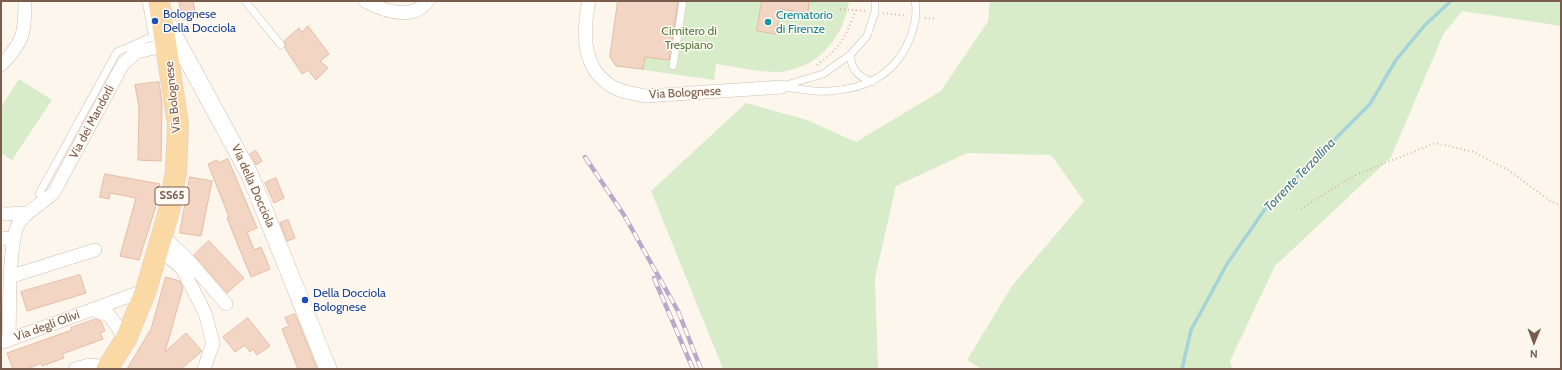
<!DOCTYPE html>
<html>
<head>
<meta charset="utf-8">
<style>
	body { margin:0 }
	#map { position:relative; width:1562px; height:370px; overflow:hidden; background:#fdf6ec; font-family:Cabin,sans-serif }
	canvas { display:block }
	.frame { position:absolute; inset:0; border:2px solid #7a5c4d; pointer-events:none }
	.north { position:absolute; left:1514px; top:322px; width:40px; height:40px; -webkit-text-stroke:3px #fffaf3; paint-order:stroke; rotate:181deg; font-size:11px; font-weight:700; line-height:16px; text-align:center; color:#7a5c4d }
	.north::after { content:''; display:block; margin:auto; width:14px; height:18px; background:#7a5c4d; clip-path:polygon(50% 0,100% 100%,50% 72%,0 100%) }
</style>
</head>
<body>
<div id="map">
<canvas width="1562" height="370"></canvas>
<div class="frame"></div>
<div class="north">N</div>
</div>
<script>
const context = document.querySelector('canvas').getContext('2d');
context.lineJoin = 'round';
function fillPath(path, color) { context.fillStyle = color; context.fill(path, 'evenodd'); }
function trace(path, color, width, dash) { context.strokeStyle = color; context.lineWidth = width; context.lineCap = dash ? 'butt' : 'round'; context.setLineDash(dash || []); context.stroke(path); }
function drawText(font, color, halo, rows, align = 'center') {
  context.font = font + ' Cabin,sans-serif'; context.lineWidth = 3; context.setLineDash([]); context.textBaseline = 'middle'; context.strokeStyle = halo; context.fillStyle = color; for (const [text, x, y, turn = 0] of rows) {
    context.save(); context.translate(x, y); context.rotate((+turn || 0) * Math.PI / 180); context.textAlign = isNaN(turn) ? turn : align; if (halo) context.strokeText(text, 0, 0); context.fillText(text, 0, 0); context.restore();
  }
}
const green = new Path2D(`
	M618,1H849V2C843,39 817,69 778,72C762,73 733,66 716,64L714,80L616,66L610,57Z
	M990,1H1561V26L1462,11L1443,35L1391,157L1275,266L1230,361L1232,369H981L967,360L1012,286L1084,201L1051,155L967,153L896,186L875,278L878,369H723L651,191L746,103L807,120L856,142L941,91L988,21Z
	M19,79L52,100L12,160L1,153V107Z`);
const stream = new Path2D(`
	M1182,369L1191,330L1227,264L1265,209L1370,104L1396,60L1425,25L1451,1`);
const building = new Path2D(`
	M179,1H193L196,17L183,20Z
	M618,1H678L669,60L645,57L643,69L616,66L610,57Z
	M762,1H809L808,13L780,9L776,34L757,31Z
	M308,26L329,54L320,61L328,68L316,80L308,70L302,74L285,48L286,45L284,41L299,28L302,32Z
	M159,82L162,104L161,161L138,160L139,107L135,85Z
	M256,151L262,161L256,165L250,154Z
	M228,159L257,228L247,232L254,250L261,247L270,269L251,277L227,218L229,217L208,164L217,160L218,163Z
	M105,174L160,184L155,209L139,260L120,256L136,198L110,193L109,199L100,197Z
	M190,177L212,181L201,236L180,233Z
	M276,178L284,198L274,203L265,183Z
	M288,220L295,238L287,241L280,223Z
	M209,241L244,278L227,293L194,255Z
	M80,275L86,293L27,311L21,292Z
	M166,277L180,281L183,288L165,352L186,333L202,351L181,369H127L151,329Z
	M295,314L308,346L317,369H298L282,329L289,326L285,318Z
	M248,318L270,346L257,355L253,349L250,352L245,345L235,352L223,337Z
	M96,319L101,321L105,331L100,333L103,339L62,354L64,358L42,366L41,363L27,369H13L7,353L72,330L71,328Z`);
const path = new Path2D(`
	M840,9L865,11
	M883,13L907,16
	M925,18L936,19
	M817,65C841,47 845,38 856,10
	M1301,209L1353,176L1435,143L1474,152L1510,171L1549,200L1561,206`);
const service = new Path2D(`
	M146,1L152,32L162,30
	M245,1L281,45
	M850,55C852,71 858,76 872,82
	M673,66L683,1
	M786,85L823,74L850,55L867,36L875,12V1
	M782,87C797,88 815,93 830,91C864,89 892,76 907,45C913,32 918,15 915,1
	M39,194L117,52L149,38H163`);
const minor = new Path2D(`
	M365,1C384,11 412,21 428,1
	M589,1C583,30 581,67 610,85C620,92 634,94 646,96L782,87
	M1,65C24,42 25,32 25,1
	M1,213L6,214L27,213
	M162,235L188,260L226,304
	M1,238L14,239
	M158,248L182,268L205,313L213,343L204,369
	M12,276L95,250
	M92,309L109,315L126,339
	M9,339C10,312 8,247 18,225C23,213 44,203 54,192L123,64L137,52L167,45
	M3,342L146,290
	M75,369L89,365L109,367`);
const tertiary = new Path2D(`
	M164,17L250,175L328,369`);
const primary = new Path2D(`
	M107,369L126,339L146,290L169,211L176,171L178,124L159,1`);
const rail = new Path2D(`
	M585,157L624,215L678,311L701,369
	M654,278L693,369`);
const markers = [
	[155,21,4,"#1a4fb4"],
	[768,22,4,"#0f9aa8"],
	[305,300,4,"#1a4fb4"]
];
const shields = [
	[172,196,34]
];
const shieldNames = [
	["SS65",172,196]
];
const transitNames = [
	["Bolognese",163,14],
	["Della Docciola",163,28],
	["Della Docciola",313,293],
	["Bolognese",313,307]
];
const cultureNames = [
	["Crematorio",776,15],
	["di Firenze",776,29]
];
const parkNames = [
	["Cimitero di",689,31],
	["Trespiano",689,45]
];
const streetNames = [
	["Via Bolognese",685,93,-3],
	["Via Bolognese",173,97,-96],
	["Via dei Mandorli",92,122,-62],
	["Via della Docciola",253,186,66],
	["Via degli Olivi",47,326,-20]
];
const waterNames = [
	["Torrente Terzollina",1300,175,-46]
];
fillPath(green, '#d8ecc9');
trace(stream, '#a5d3da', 3.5);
fillPath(building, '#f3d5c3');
trace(building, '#e6bba3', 1);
trace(service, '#d1beb0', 8);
trace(minor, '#d1beb0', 14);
trace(tertiary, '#d1beb0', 18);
trace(primary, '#dad1cd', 22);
trace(path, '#d9b8a5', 2, [1, 3]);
trace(service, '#fff', 7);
trace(minor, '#fff', 13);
trace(tertiary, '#fff', 17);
trace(primary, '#fbd9a5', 21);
trace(rail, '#b9a8c9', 4.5);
trace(rail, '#fffaf3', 3, [9]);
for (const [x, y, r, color] of markers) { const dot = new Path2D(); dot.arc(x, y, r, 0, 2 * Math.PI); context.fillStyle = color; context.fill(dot); trace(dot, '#fffaf3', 1.5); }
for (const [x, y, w] of shields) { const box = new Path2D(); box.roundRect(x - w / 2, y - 9, w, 18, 3); context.fillStyle = '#fffaf3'; context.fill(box); trace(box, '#7a5c4d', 1); }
drawText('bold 11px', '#7a5c4d', null, shieldNames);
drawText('12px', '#164399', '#fffaf3', transitNames, 'left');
drawText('12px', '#0d838f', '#fffaf3', cultureNames, 'left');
drawText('12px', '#537a41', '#fffaf3', parkNames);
drawText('12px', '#7a5c4d', '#fffaf3', streetNames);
drawText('italic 13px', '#437c86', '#fffaf3', waterNames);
</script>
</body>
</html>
